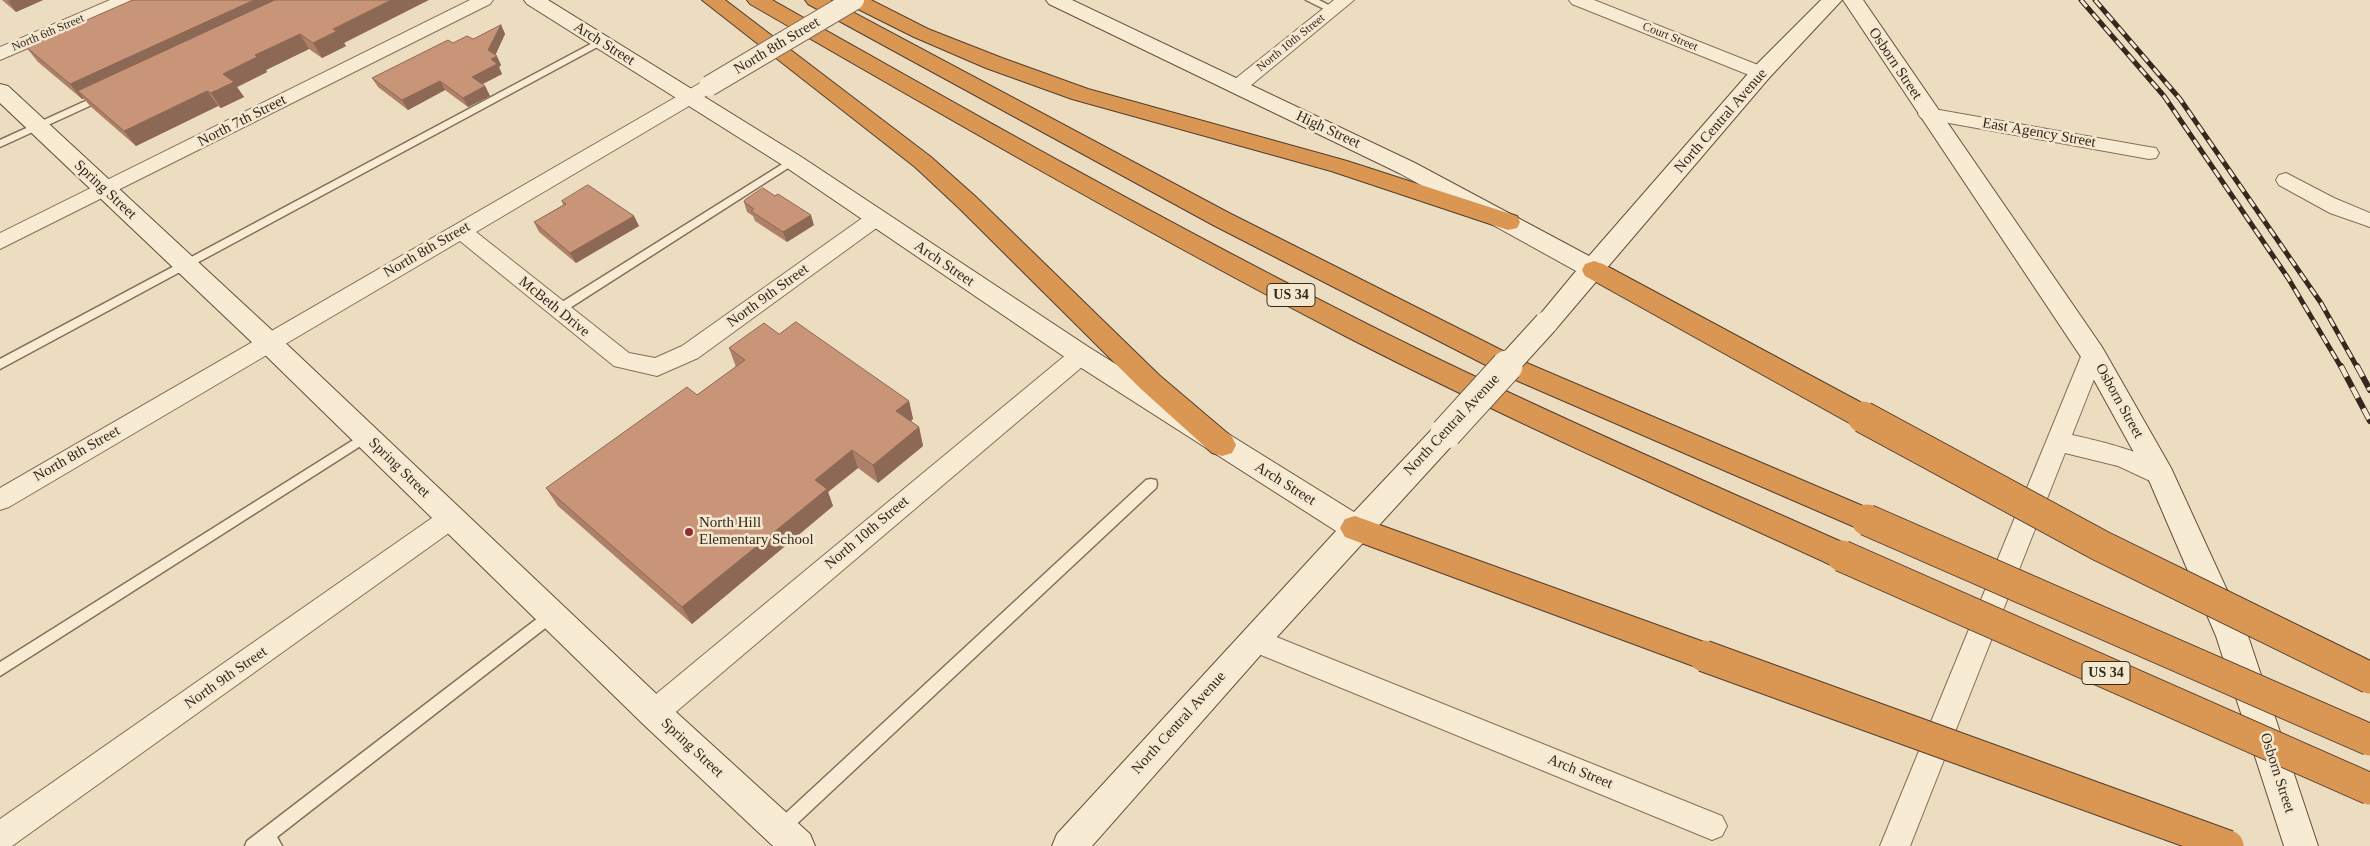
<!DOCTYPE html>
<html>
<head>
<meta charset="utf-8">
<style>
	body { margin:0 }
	canvas { display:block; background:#ecddc1 }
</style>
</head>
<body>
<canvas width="2370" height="846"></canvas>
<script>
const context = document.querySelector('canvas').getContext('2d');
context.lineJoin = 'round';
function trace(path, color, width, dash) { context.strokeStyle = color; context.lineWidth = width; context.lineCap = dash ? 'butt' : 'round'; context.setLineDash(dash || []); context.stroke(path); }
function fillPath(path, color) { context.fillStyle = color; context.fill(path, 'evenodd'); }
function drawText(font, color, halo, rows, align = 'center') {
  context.font = font + ' Georgia,serif'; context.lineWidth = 5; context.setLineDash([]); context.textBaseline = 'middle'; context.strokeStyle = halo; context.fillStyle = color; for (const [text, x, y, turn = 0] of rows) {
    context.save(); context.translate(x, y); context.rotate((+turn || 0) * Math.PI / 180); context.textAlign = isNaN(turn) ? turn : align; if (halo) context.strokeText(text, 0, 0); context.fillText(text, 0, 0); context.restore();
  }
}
const lane = new Path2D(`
	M1306,0H1319L1338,10L1333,13L1330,12Z
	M600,39L605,42L603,44L0,369V359Z
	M103,93L108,96L107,98L0,147V140Z
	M792,158L797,161L796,163L562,313H554L552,310L554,307Z
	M366,432L370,434L372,437L370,440L0,676V662Z
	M1151,479L1156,480L1157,484L1156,488L787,833L781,836L775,833L773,828L775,823L1146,480Z
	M552,609L557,611L559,615L557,619L277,837L282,846H245L247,841L547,611Z`);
const street = new Path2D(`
	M110,0H134L131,4L0,60V47Z
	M470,0H493L490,4L0,249V233Z
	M1334,0H1354L1244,91L1237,93L1230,91L1228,87L1230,83Z
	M1569,0H1594L1768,69L1770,73L1768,77L1761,79L1754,77L1572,4Z
	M709,80L716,82L718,86L716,90L476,232L629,353L655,358L682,346L868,214L875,212L882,214L885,219L882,224L698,358L657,376L614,366L460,241L9,507L0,510V488L702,82Z
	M1928,108L2149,147L2156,148L2159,153L2156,158L2149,159L1921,118L1918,114L1921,110Z
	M2286,173L2334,198L2370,213V227L2330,213L2279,185L2276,180L2279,175Z
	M2093,346L2101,348L2104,354L2072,435C2095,440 2163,455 2173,476L2170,483L2161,486L2118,466L2065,453L1910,846H1880L2082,354L2085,348Z
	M1081,347L1089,349L1092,355L1089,361L664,722L654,726L644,722L640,713L644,704L1073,349Z
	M451,508L460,511L464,518L460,525L12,846H0V819L442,511Z
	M1254,628L1722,816L1727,826L1722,836L1712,840L1244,648L1241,640L1244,632Z`);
const secondary = new Path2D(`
	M524,0H548L800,156L1090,348L1354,512L1436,425L1446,422L1456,425L1460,433L1456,441L1265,650L1092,846H1052L1057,834L1336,531L1072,362L784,166L527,4Z
	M1046,0H1072L1415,163L1589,256L1753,68L1821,0H1842L1769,78L1606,269L1603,276L1600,277L1555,330L1546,332L1537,330L1533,323L1576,271L1399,173L1049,4Z
	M1843,0H1863L2102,347L2171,468L2248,636L2318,846H2284L2216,636L2148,478L2083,360Z
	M0,84L8,86L277,335L665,702L810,834L815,846H773L643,724L259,349L0,103Z`);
const highway = new Path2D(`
	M702,0H725L931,157L976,197L1159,375L1232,437L1236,445L1232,453L1222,456L1212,453L1141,389L960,209L915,167Z
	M747,0H772C970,112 1168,224 1371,326C1529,405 1691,475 1853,547L1857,556L1853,565L1842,569L1831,565C1670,491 1507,419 1349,338C1146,233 948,118 750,4Z
	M805,0H830L1229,213L1529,364L1877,512L1882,520L1877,528L1867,532L1857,528L1511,378L1213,225L808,4Z
	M845,0H871L928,29L1002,58L1088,89L1347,161L1517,216L1520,222L1517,228L1508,230L1331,171L1072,99L986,68L914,37L848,4Z
	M1594,261L1603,264L1873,409L1877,417L1873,425L1863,428L1853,425L1585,276L1582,270L1585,264Z
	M1355,516L1715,646L1720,656L1715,666L1704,670L1345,537L1340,528L1345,519Z`);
const railFar1 = new Path2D(`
	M2081,0L2164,96L2288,278L2341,367
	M2095,0L2180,99L2321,303L2357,367`);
const rail = new Path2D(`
	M2341,366L2370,421
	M2357,366L2370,390`);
const streetBridge = new Path2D(`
	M709,86L854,0`);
const secondaryBridgeFar1 = new Path2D(`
	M1506,367L1546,323`);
const secondaryBridge = new Path2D(`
	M1446,433L1507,366`);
const highwayBridge = new Path2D(`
	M1863,417L2101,546L2370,678
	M1867,520L2370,740
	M1842,556L2370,789
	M1704,656L2228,846`);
const wall = new Path2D(`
	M2,0H43L16,12Z
	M133,0L344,43L346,46L322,58L309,49L266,70L267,72L237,87L244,97L221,108L218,106L136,146L90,106L84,99H82L38,62L26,47Z
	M501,25L505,34L495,55L501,65L499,67L502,74L482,84L485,86L490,96L468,107L445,90L408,110L378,87L372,78L453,43L473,39Z
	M562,201L634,216L639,226L576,263L539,232L534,222L563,205Z
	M744,202L814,225L787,242L755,221L753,216L747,212Z
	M779,334L909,401L913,419L910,422L919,427L923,446L878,483L858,468L828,492L833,506L692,624L558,506L546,488L697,395L736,367L729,348Z`);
const shadedWall = new Path2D(`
	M11,0H43L16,12L8,1Z
	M254,0H296L78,91L84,99H82L70,84Z
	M391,0H429L344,43L346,46L322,58L313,43L333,29Z
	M501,25L505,34L494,58L497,56L501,65L499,67L502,74L477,87L472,77L491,59L488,50Z
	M300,34L309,49L266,70L267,72L237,87L244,97L221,108L211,93L223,74L255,55Z
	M440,81L445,90L408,110L402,100Z
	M485,86L490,96L468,107L463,98Z
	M207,91L218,106L136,146L124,131Z
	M811,215L814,225L787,242L783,232Z
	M634,216L639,226L576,263L570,253Z
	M909,401L913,419L900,430L896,411Z
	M919,427L923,446L878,483L873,465Z
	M852,450L858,468L828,492L833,506L692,624L682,607L815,480Z`);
const building = new Path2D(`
	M133,0H254L70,84L26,47Z
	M275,0H391L333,29L337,31L313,43L300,34L255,55L257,57L223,74L234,82L211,93L207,91L124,131L78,91Z
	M501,25L488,50L497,56L491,59L497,64L472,77L485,86L463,98L440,81L402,100L372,78L448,40L453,43L467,36L473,39Z
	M588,185L634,216L570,253L534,222L566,204L562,201Z
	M763,188L775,196L778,194L811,215L783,232L751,211L754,209L744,202L745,200Z
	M796,322L909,401L896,411L919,427L873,465L852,450L815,480L827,489L682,607L546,488L687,387L697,395L745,360L729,348L764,323L779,334Z`);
const markers = [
	[689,532,5,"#922b32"]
];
const farStreetnames = [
	["North 6th Street",48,33,-23],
	["Court Street",1670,37,22],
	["North 10th Street",1291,43,-39]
];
const shields = [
	[1291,295,48],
	[2106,673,48]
];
const shieldNames = [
	["US 34",1291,295],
	["US 34",2106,673]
];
const streetNames = [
	["Arch Street",604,44,32],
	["North 8th Street",777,46,-31],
	["Osborn Street",1895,64,56],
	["North 7th Street",242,121,-27],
	["North Central Avenue",1721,121,-49],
	["High Street",1328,130,25],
	["East Agency Street",2039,133,10],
	["Spring Street",105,190,43],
	["North 8th Street",427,250,-30],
	["Arch Street",944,264,34],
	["North 9th Street",768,296,-36],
	["McBeth Drive",554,307,39],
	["Osborn Street",2119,401,61],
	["North Central Avenue",1452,425,-47],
	["North 8th Street",77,454,-30],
	["Spring Street",399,468,44],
	["Arch Street",1285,484,32],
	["North 10th Street",867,533,-40],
	["North 9th Street",226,678,-35],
	["North Central Avenue",1179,723,-48],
	["Spring Street",692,748,43],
	["Arch Street",1580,772,22],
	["Osborn Street",2277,773,72]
];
const poiNames = [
	["North Hill",699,523],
	["Elementary School",699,540]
];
trace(lane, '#856e59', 3);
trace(street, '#856e59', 2);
trace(secondary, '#674f3d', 2);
trace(highway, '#533d2e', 2);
fillPath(lane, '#f7ebd4');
fillPath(street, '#f7ebd4');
fillPath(secondary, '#f7ebd4');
fillPath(highway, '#da9754');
trace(railFar1, '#35281d', 5);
trace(rail, '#35281d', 6);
trace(railFar1, '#f4e8d0', 3, [9]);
trace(rail, '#f4e8d0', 4.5, [12]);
trace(streetBridge, '#856e59', 22, []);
trace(secondaryBridgeFar1, '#674f3d', 25, []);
trace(secondaryBridge, '#674f3d', 33, []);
trace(highwayBridge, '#533d2e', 33, []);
trace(streetBridge, '#f7ebd4', 20);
trace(secondaryBridgeFar1, '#f7ebd4', 23);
trace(secondaryBridge, '#f7ebd4', 31);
trace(highwayBridge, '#da9754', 31);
fillPath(wall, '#ad8067');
fillPath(shadedWall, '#8d6854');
fillPath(building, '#c99578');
trace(building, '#8d6854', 1);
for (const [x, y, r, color] of markers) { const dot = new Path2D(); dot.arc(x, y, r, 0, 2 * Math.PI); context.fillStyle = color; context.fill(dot); trace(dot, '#f4e8d0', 2); }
drawText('12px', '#35281d', '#f4e8d0', farStreetnames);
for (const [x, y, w] of shields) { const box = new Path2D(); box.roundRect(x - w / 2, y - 11.5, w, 23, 4); context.fillStyle = '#f4e8d0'; context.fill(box); trace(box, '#35281d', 1); }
drawText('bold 14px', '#35281d', null, shieldNames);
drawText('15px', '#35281d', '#f4e8d0', streetNames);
drawText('15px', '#35281d', '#f4e8d0', poiNames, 'left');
</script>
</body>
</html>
